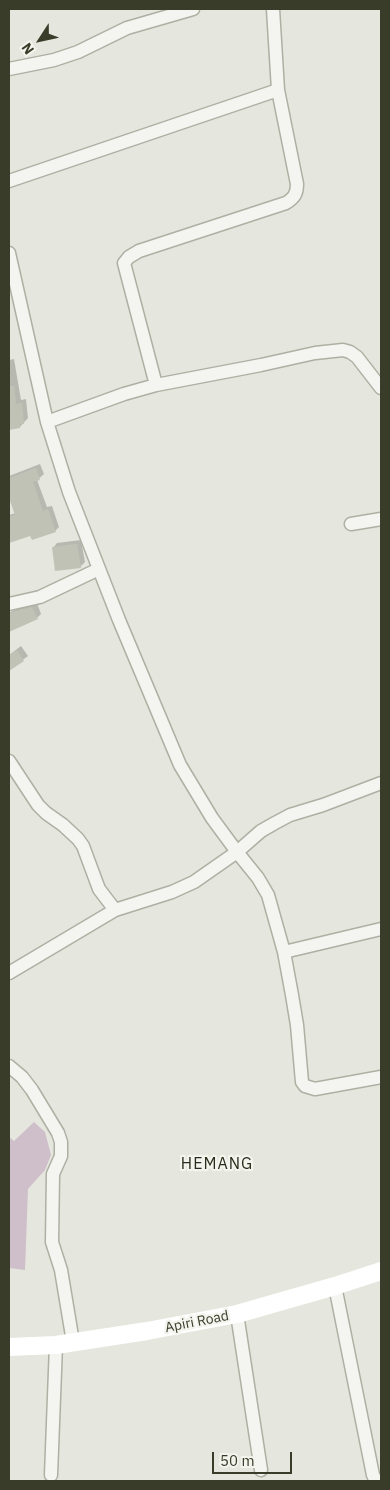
<!DOCTYPE html>
<html>
<head>
<meta charset="utf-8">
<style>
	body { margin:0 }
	#map { position:relative; width:390px; height:1490px; overflow:hidden; background:#e5e6dd; font-family:"IBM Plex Sans",sans-serif }
	canvas { display:block }
	.frame { position:absolute; inset:0; border:10px solid #383c28; pointer-events:none }
	.north { position:absolute; left:15px; top:15px; width:50px; height:50px; -webkit-text-stroke:4px #f3f4ed; paint-order:stroke; rotate:235deg; font-size:14px; font-weight:700; line-height:20px; text-align:center; color:#383c28 }
	.north::after { content:''; display:block; margin:auto; width:18px; height:22px; background:#383c28; clip-path:polygon(50% 0,100% 100%,50% 72%,0 100%) }
	.scale { position:absolute; left:212px; top:1452px; width:80px; height:22px; box-sizing:border-box; border:2px solid #383c28; border-top:0; padding-left:6px; font-size:15px; line-height:18px; white-space:nowrap; color:#383c28; -webkit-text-stroke:4px #f3f4ed; paint-order:stroke }
</style>
</head>
<body>
<div id="map">
<canvas width="390" height="1490"></canvas>
<div class="frame"></div>
<div class="north">N</div>
<div class="scale">50 m</div>
</div>
<script>
const context = document.querySelector('canvas').getContext('2d');
context.lineJoin = 'round';
function fillPath(path, color) { context.fillStyle = color; context.fill(path, 'evenodd'); }
function trace(path, color, width, dash) { context.strokeStyle = color; context.lineWidth = width; context.lineCap = dash ? 'butt' : 'round'; context.setLineDash(dash || []); context.stroke(path); }
function drawText(font, color, halo, rows, align = 'center') {
  context.font = font + ' "IBM Plex Sans",sans-serif'; context.lineWidth = 4.5; context.setLineDash([]); context.textBaseline = 'middle'; context.strokeStyle = halo; context.fillStyle = color; for (const [text, x, y, turn = 0] of rows) {
    context.save(); context.translate(x, y); context.rotate((+turn || 0) * Math.PI / 180); context.textAlign = isNaN(turn) ? turn : align; if (halo) context.strokeText(text, 0, 0); context.fillText(text, 0, 0); context.restore();
  }
}
const green = new Path2D(`
	M34,1122L45,1132L51,1155L45,1170L28,1189L25,1270L9,1268V1137L14,1141Z`);
const shadow = new Path2D(`
	M14,359L21,400L26,399L28,418L20,427L9,428V360Z
	M40,464L44,474L37,480L47,507L52,506L59,527L55,531L31,535L9,542V515L16,513L9,494V476Z
	M81,540L85,562L80,567L53,548L57,543Z
	M37,603L41,614L37,618L9,631V613L21,607Z
	M21,646L28,656L9,670V655Z`);
const building = new Path2D(`
	M9,386H14L16,404L22,403L24,424H20V428L9,430Z
	M36,468L40,480L33,482L43,511L48,509L56,532L32,540L30,536L9,543V517L15,515L9,498V478Z
	M77,544L81,568L55,571L52,547Z
	M32,607L38,619L9,632V614L16,611Z
	M17,650L24,661L9,671V655Z`);
const street = new Path2D(`
	M9,69L54,60L78,52L127,28L193,9
	M9,181L278,90L273,9
	M9,253L47,422L69,492L119,620L180,765L212,818L237,852L258,878L268,895L284,952L292,995L297,1025L302,1082L305,1086L315,1089L381,1077
	M156,385L124,263L129,257L139,251L286,203C294,198 297,194 297,184L278,90
	M47,422L124,394L156,385L261,365L315,353L343,350L350,352L357,357L381,388
	M351,524L381,519
	M9,604L40,597L99,569
	M9,761L38,805L46,813L63,825L78,839L83,846L99,889L115,910
	M284,952L381,929
	M9,973L115,910L172,892L194,882L237,852L261,831L275,823L290,815L323,805L381,783
	M9,1066L22,1077L32,1090L58,1133L61,1142V1156L53,1174L52,1242L61,1270L73,1342
	M335,1286L373,1475L376,1481
	M237,1314L261,1470
	M51,1475L56,1345`);
const secondary = new Path2D(`
	M9,1347L56,1345L147,1331L237,1314L335,1286L381,1271`);
const streetNames = [
	["Apiri Road",197,1322,-11]
];
const quarterNames = [
	["HEMANG",217,1164]
];
fillPath(green, '#cfbfca');
fillPath(shadow, '#0003');
fillPath(building, '#c0c2b5');
trace(street, '#aeb0a3', 15);
trace(street, '#f4f5f0', 12);
trace(secondary, '#fff', 18);
drawText('14px', '#383c28', '#f3f4ed', streetNames);
context.letterSpacing = '1px';
drawText('16px', '#282c1a', '#f3f4ed', quarterNames);
context.letterSpacing = '0px';
</script>
</body>
</html>
